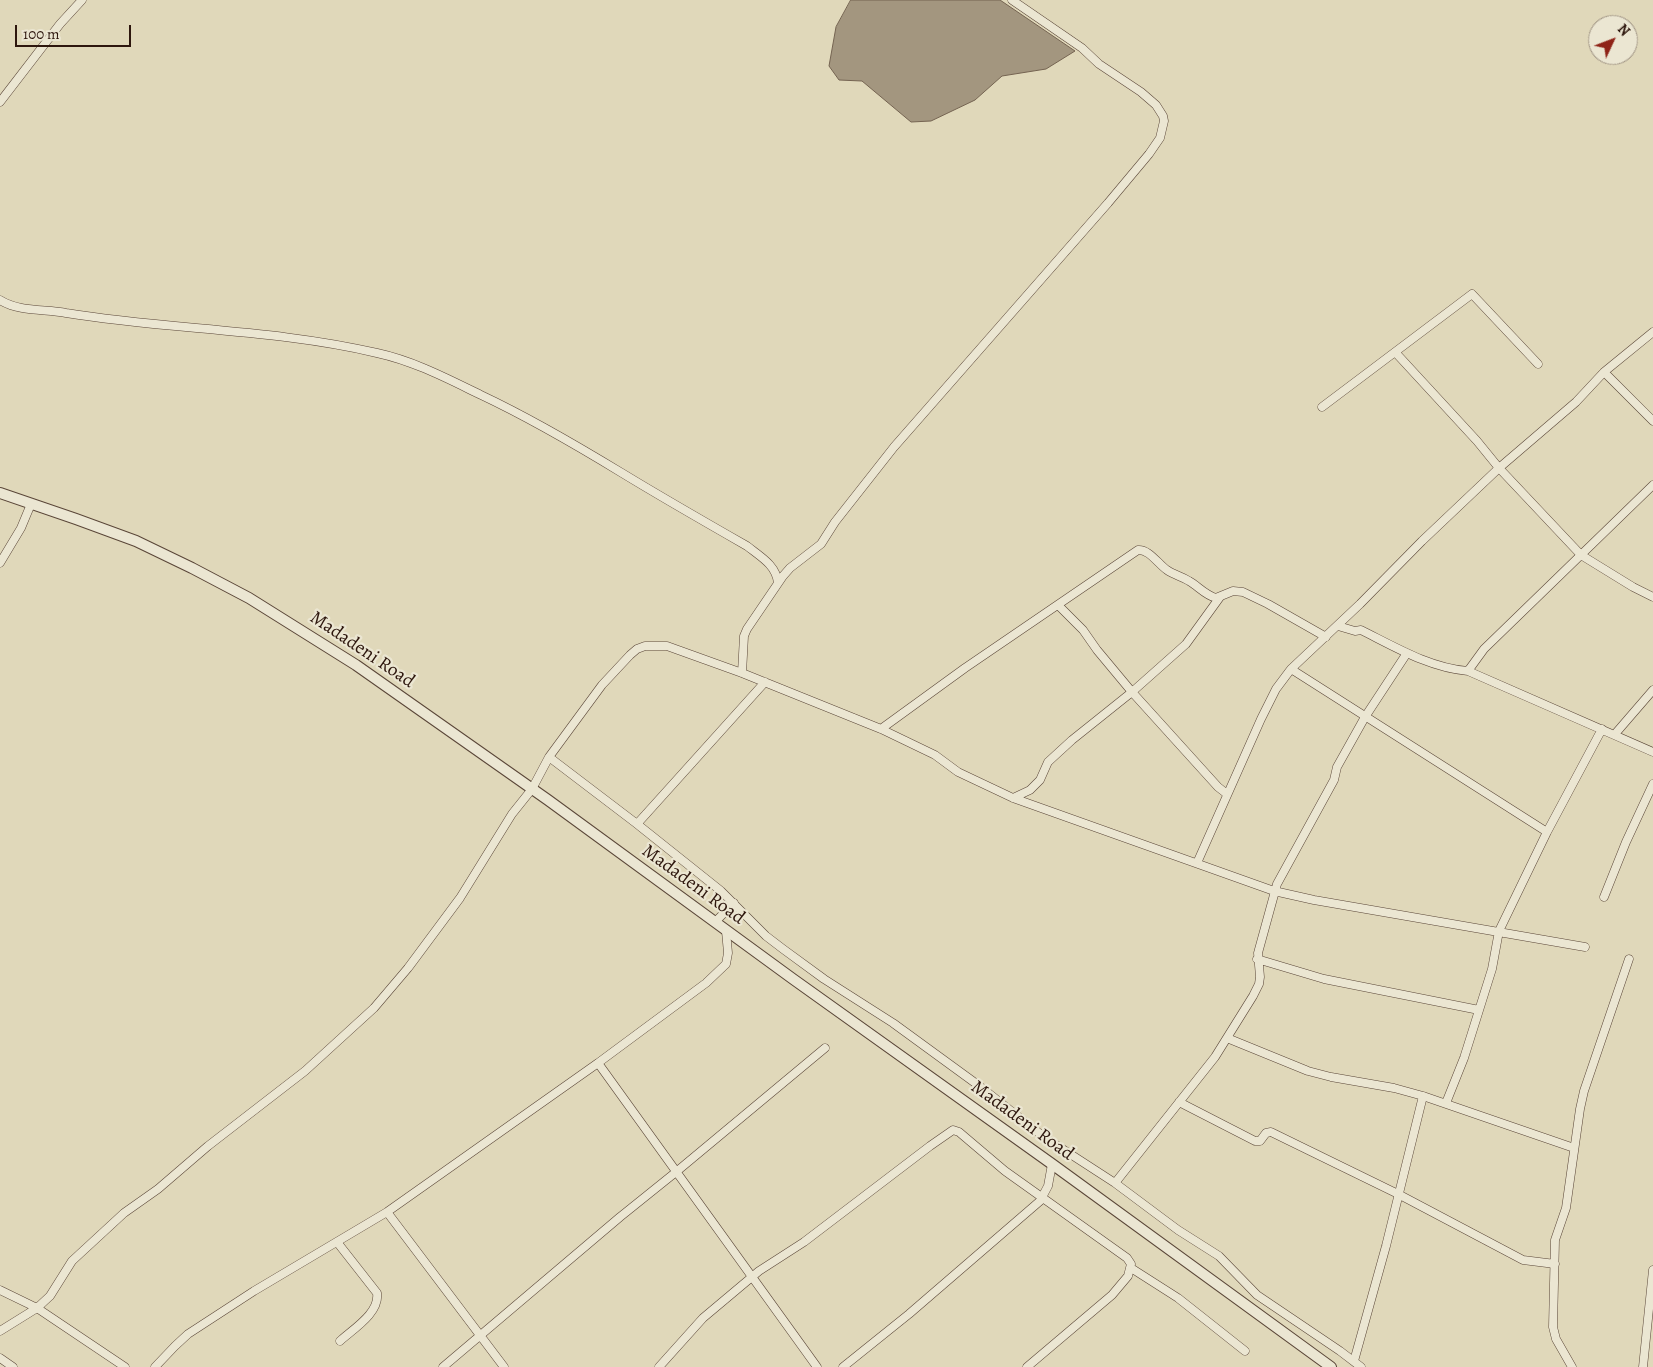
<!DOCTYPE html>
<html>
<head>
<meta charset="utf-8">
<style>
	body { margin:0 }
	#map { position:relative; width:1653px; height:1367px; overflow:hidden; background:#e0d8ba; font-family:Alegreya,serif }
	canvas { display:block }
	.north { position:absolute; left:1588px; top:15px; width:50px; height:50px; box-sizing:border-box; background:#ebe6d2; border:1px solid #9f9383; border-radius:50%; rotate:47deg; font-size:14px; font-weight:700; line-height:20px; text-align:center; color:#2d160d }
	.north::after { content:''; display:block; margin:auto; width:18px; height:22px; background:#8f2418; clip-path:polygon(50% 0,100% 100%,50% 72%,0 100%) }
	.scale { position:absolute; left:15px; top:25px; width:116px; height:22px; box-sizing:border-box; border:2px solid #2d160d; border-top:0; padding-left:6px; font-size:15px; line-height:18px; white-space:nowrap; color:#2d160d; -webkit-text-stroke:4px #ebe6d2; paint-order:stroke }
</style>
</head>
<body>
<div id="map">
<canvas width="1653" height="1367"></canvas>
<div class="north">N</div>
<div class="scale">100 m</div>
</div>
<script>
const context = document.querySelector('canvas').getContext('2d');
context.lineJoin = 'round';
function fillPath(path, color) { context.fillStyle = color; context.fill(path, 'evenodd'); }
function trace(path, color, width, dash) { context.strokeStyle = color; context.lineWidth = width; context.lineCap = dash ? 'butt' : 'round'; context.setLineDash(dash || []); context.stroke(path); }
function drawText(font, color, halo, rows, align = 'center') {
  context.font = font + ' Alegreya,serif'; context.lineWidth = 4.5; context.setLineDash([]); context.textBaseline = 'middle'; context.strokeStyle = halo; context.fillStyle = color; for (const [text, x, y, turn = 0] of rows) {
    context.save(); context.translate(x, y); context.rotate((+turn || 0) * Math.PI / 180); context.textAlign = isNaN(turn) ? turn : align; if (halo) context.strokeText(text, 0, 0); context.fillText(text, 0, 0); context.restore();
  }
}
const water = new Path2D(`
	M851,0H1000L1075,51L1046,69L1002,76L975,100L931,121L911,122L862,81L839,80L829,66L836,27Z`);
const minor = new Path2D(`
	M0,102L60,24L82,0
	M0,300C19,312 45,309 66,313C169,330 275,329 377,353C414,361 448,379 481,395C530,418 576,445 622,473C663,498 705,522 747,546C761,557 776,565 778,583
	M1395,352L1477,441L1499,468L1581,555L1633,587L1653,597
	M1604,372L1653,421
	M1322,407L1472,294L1538,364
	M0,563L21,528L31,504
	M1059,606L1083,630L1097,650L1132,692L1218,787L1227,794
	M1338,626L1355,631L1361,630C1395,647 1430,668 1468,671L1653,752
	M1291,669L1547,832
	M1468,671L1484,649L1653,485
	M742,673L744,636L747,629L783,576L790,568L821,544L835,522L894,447L1108,203L1149,154L1160,138L1164,121L1163,116L1156,105L1141,92L1099,64L1082,48L1012,0
	M881,729L965,668L1138,550C1149,549 1158,564 1167,570C1174,575 1181,576 1189,581C1198,586 1205,595 1216,598L1233,591L1243,592L1268,604L1326,637
	M1615,734L1653,690
	M549,757L637,824L721,891L766,936L783,949L824,979L893,1023L978,1085L1044,1137L1115,1183L1178,1230L1219,1256L1257,1295L1340,1351L1361,1367
	M1013,798L1030,790L1040,780L1048,762L1072,740L1132,692L1186,644L1220,597
	M637,824L765,682
	M1197,863L1261,719L1276,689L1291,669L1360,604L1422,541L1499,468L1576,402L1604,372L1653,332
	M1604,897L1626,842L1653,784
	M715,922L734,903
	M1257,959L1324,979L1479,1010
	M1227,1038L1308,1071L1331,1077L1394,1088L1423,1096L1574,1148
	M598,1063L817,1367
	M1179,1102L1255,1141H1260L1266,1133L1271,1132L1398,1194L1523,1260L1555,1264
	M1446,1103L1464,1058L1492,969L1499,931L1547,832L1602,729
	M1115,1183L1215,1057L1253,996L1259,984L1260,977L1258,953L1277,884L1334,780L1337,767L1365,717L1407,653
	M387,1212L504,1367
	M337,1242L377,1293C380,1313 353,1329 340,1341
	M1131,1268L1178,1298L1245,1351
	M0,1290L37,1308L125,1367
	M0,1331L37,1308L50,1296L72,1261L124,1213L158,1189L208,1146L305,1071L374,1008L408,968L460,898L512,814L532,789L549,757L602,685L630,655L637,649L645,646H667L742,673L881,729L935,755L958,772L1013,798L1274,891L1314,900L1585,947
	M0,1358L13,1367
	M1354,1361L1386,1246L1423,1096
	M155,1367L175,1346L188,1334L254,1291L387,1212L598,1063L706,983L726,964L728,953L726,931
	M443,1367L620,1217L676,1172L825,1048
	M659,1367L703,1318L759,1271L804,1242L930,1146L953,1130L959,1132L1005,1171L1127,1258L1131,1264L1128,1276L1112,1295L1027,1367
	M843,1367L909,1314L1040,1201L1048,1186L1052,1164
	M1572,1367L1556,1339L1553,1327L1555,1240L1566,1208L1580,1109L1584,1091L1629,959
	M1643,1367L1653,1270`);
const tertiary = new Path2D(`
	M0,493L76,519L136,541L192,568L249,598L356,665L548,800L793,979L1052,1164L1331,1367`);
const streetNames = [
	["Madadeni Road",362,650,34],
	["Madadeni Road",693,885,36],
	["Madadeni Road",1022,1121,36]
];
fillPath(water, '#a3967f');
trace(water, '#746351', 1);
trace(minor, '#5a4638', 9);
trace(tertiary, '#5a4638', 12);
trace(minor, '#ebe6d2', 8);
trace(tertiary, '#ebe6d2', 10);
drawText('19px', '#2d160d', '#ebe6d2', streetNames);
</script>
</body>
</html>
